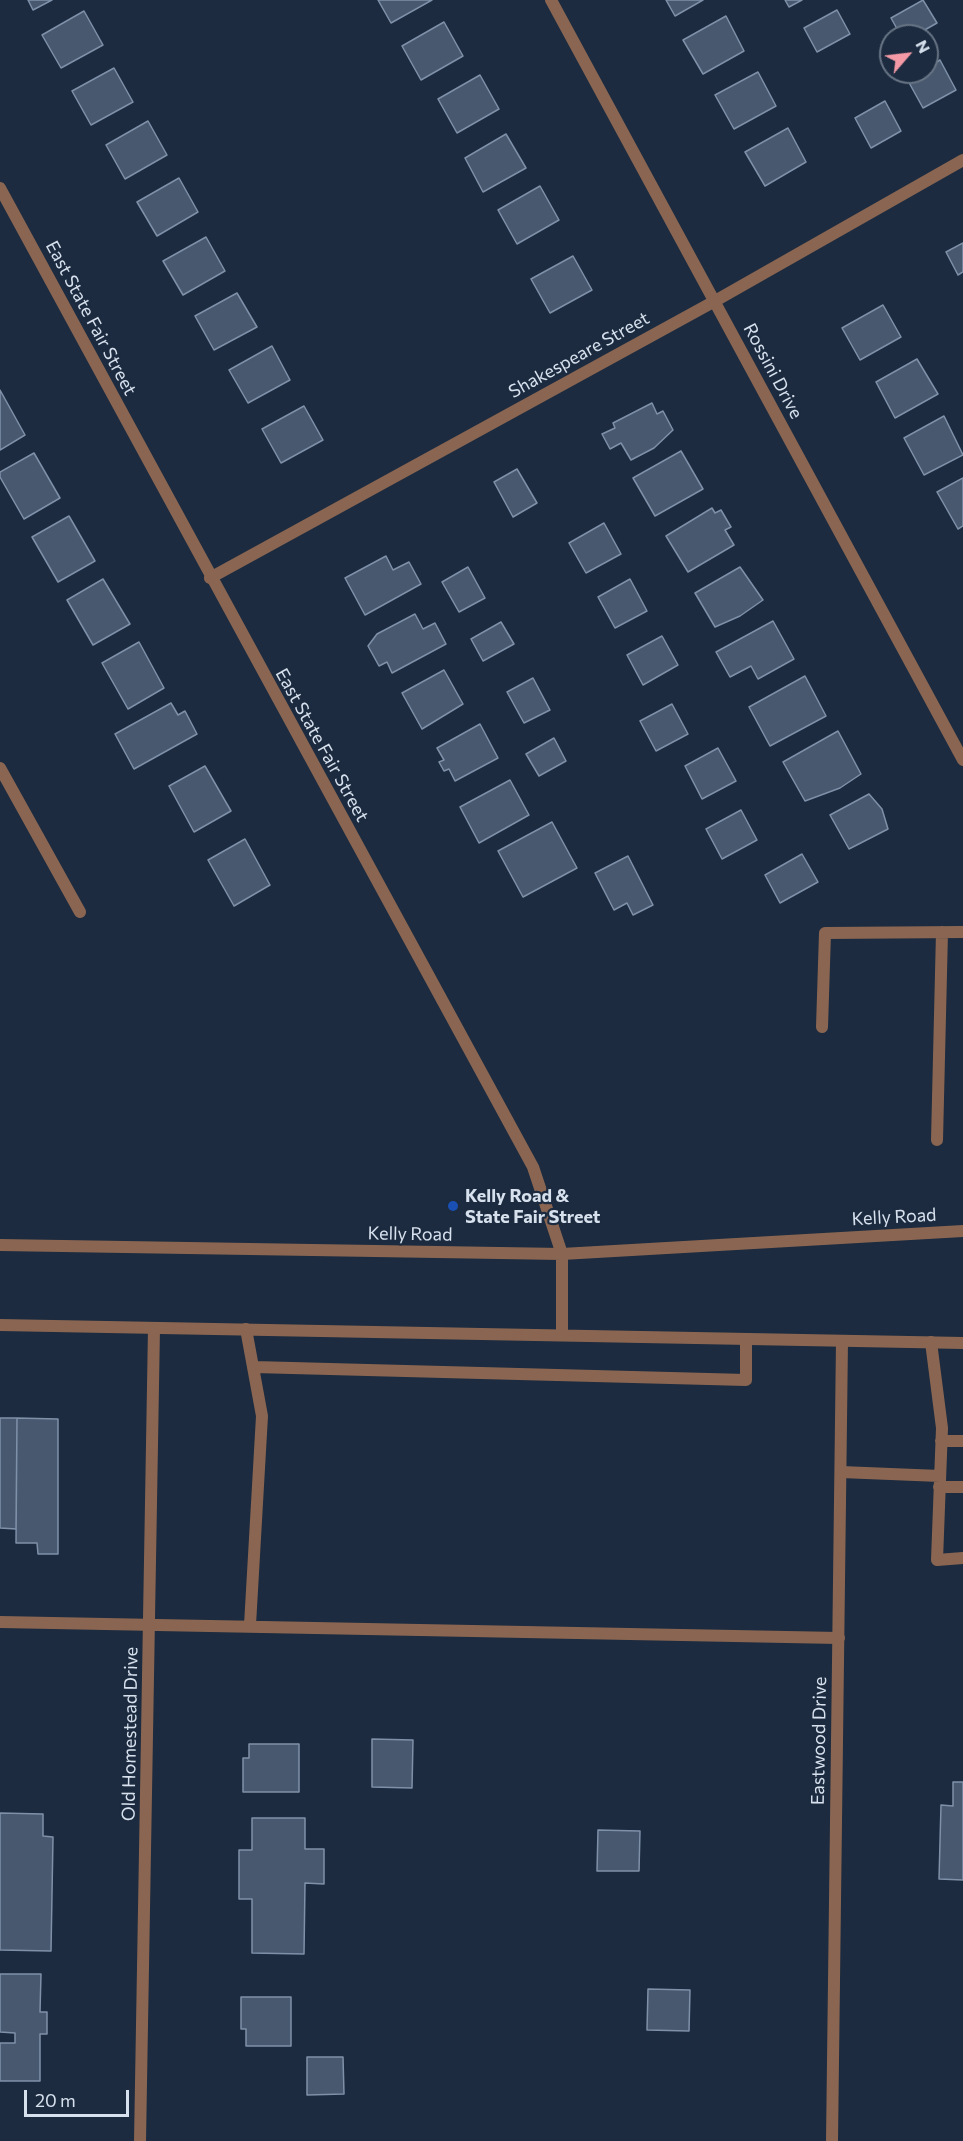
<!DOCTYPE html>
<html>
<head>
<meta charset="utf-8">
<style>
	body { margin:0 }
	#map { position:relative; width:963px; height:2141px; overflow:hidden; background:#1c2b3f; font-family:Commissioner,sans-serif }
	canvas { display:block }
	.north { position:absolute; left:879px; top:24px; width:60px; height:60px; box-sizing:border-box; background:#1c2b3f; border:2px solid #677485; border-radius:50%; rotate:62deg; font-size:16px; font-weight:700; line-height:24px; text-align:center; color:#d7e1ee }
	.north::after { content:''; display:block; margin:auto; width:21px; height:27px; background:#f49aa6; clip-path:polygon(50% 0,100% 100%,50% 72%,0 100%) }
	.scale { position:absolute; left:24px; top:2090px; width:105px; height:27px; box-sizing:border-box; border:3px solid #d7e1ee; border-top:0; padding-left:8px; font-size:18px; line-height:21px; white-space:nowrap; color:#d7e1ee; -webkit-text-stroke:4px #1c2b3f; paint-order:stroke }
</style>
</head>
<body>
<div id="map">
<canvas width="963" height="2141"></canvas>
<div class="north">N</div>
<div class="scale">20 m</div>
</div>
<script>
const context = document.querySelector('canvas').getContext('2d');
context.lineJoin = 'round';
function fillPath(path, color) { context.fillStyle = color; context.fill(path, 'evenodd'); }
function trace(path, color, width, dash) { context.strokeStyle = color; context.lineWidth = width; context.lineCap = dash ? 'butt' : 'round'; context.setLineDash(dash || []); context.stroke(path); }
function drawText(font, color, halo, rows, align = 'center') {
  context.font = font + ' Commissioner,sans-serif'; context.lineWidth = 4.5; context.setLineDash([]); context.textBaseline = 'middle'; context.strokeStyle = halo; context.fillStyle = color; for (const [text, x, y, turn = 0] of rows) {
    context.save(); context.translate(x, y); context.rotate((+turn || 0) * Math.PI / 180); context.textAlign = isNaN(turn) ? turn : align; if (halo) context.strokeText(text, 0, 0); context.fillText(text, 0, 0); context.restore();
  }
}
const building = new Path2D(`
	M28,0H52L33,10Z
	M378,0H432L391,23Z
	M666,0H703L675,16Z
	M785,0H802L789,7Z
	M923,0L937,23L914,36H901L891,18Z
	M837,10L850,34L817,52L804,28Z
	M84,11L103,45L61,68L42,35Z
	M726,16L744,51L703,74L683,40Z
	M444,22L463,56L421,80L402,46Z
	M940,60L956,90L923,108L907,79L919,72H927V68Z
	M114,68L133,102L91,125L72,91Z
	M758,72L776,106L734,129L715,95Z
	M480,75L499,109L457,133L438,99Z
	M885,101L901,131L871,148L855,118Z
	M148,121L167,155L125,179L106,145Z
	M788,128L806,162L765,186L745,152Z
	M506,134L526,168L483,192L465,158Z
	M179,178L198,212L157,236L137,202Z
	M540,186L559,220L517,244L498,210Z
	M206,237L225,271L183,295L163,261Z
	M963,243V272L958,275L946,252Z
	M573,256L592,290L550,313L531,279Z
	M237,293L257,327L214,350L195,316Z
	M883,305L901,337L860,360L842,328Z
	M272,346L290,380L248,403L229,370Z
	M917,359L938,394L895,418L876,382Z
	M0,390L25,435L0,450Z
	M652,403L657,414L663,411L673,430L654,448L631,460L621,443L610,449L602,434L615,428L613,423Z
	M304,406L323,440L281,463L262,429Z
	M944,416L963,455L924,475L904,438Z
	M681,451L703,489L655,516L633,478Z
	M34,453L60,498L24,519L0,477V472Z
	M517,469L537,503L513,517L494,482Z
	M963,478V526L958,529L937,492Z
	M712,508L715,513L721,510L731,527L725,530L734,545L688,572L666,536Z
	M69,516L95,561L58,582L32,537Z
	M604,523L621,554L586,573L569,543Z
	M386,556L393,570L409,562L421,584L365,615L345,578Z
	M468,567L485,598L459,612L442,582Z
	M740,567L763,600L740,616L715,627L695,593Z
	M103,579L130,624L93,645L67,600Z
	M630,579L647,611L615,628L598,597Z
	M415,614L423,629L435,623L446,644L392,673L387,662L379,666L368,646L377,634Z
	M773,621L794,659L758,679L751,666L730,677L716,652Z
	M501,622L514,644L483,661L471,639Z
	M662,636L678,665L643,685L627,655Z
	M139,642L164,688L128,709L102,663Z
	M444,670L463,704L422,729L402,693Z
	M805,676L826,716L770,746L749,707Z
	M533,678L550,710L524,723L507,692Z
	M171,703L178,715L185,711L197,734L134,769L115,734Z
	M672,704L688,734L656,751L640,721Z
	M480,724L498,758L455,781L449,769L444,771L439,762L444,760L437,748Z
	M838,731L861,774L840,788L805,801L783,762Z
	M554,738L566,761L539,776L526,754Z
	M718,748L736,781L702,799L685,766Z
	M205,766L231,811L194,832L169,786Z
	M510,780L529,815L479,843L460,807Z
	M869,794L882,809L888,829L849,849L830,815Z
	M741,810L757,840L722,859L706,829Z
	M552,822L577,868L523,897L498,851Z
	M245,839L270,885L234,906L208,860Z
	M802,854L818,882L780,903L765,875Z
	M628,856L653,905L633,915L627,903L614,910L595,873Z
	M0,1418H17L16,1529L0,1528Z
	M17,1418L58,1419V1554H38L37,1543H16Z
	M372,1739L413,1740L412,1788L372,1787Z
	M249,1744H299V1792H243V1758H249Z
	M953,1782H963V1880L939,1879L941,1805L953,1806Z
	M0,1813L43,1814V1836L53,1837L51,1951L0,1950Z
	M252,1818H305V1849H324V1884L305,1883L304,1954L252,1953V1899H239V1850H252Z
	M598,1830L640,1831L639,1871H597Z
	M0,1974H41L40,2012H47V2034H40V2081H0V2043H15V2033L0,2032Z
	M648,1989L690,1990L689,2031L647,2030Z
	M241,1997H291V2046H246V2029H241Z
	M307,2057H343L344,2094L307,2095Z`);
const service = new Path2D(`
	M0,768L80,912
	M822,1027L825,933L963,932
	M937,1140L942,932
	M246,1329L262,1416L250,1625
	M931,1342L942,1428L937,1560L963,1558
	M254,1367L746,1380V1339
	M941,1441H963
	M841,1472L940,1476
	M939,1487H963
	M0,1622L839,1638`);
const minor = new Path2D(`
	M551,0L963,760
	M210,578L715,301L963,160
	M140,2141L154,1328
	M832,2141L842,1341`);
const tertiary = new Path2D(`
	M0,188L533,1167L562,1254V1335
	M0,1245L562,1254L963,1231
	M0,1325L963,1343`);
const markers = [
	[453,1206,6,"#1a4fb4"]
];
const streetNames = [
	["East State Fair Street",91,318,62],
	["Shakespeare Street",579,355,-29],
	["Rossini Drive",773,371,62],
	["East State Fair Street",322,745,61],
	["Kelly Road",894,1217,-3],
	["Kelly Road",410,1234,1],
	["Old Homestead Drive",130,1734,-89],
	["Eastwood Drive",819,1741,-89]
];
const poiNames = [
	["Kelly Road &",465,1196],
	["State Fair Street",465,1217]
];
fillPath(building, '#48586e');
trace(building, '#7f91a9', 1.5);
trace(service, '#8a6652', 12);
trace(minor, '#8a6652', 12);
trace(tertiary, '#8a6652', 12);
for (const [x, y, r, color] of markers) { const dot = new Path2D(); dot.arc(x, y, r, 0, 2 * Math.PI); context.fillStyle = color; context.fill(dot); trace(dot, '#1c2b3f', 2); }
drawText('18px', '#d7e1ee', '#1c2b3f', streetNames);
drawText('bold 18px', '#d7e1ee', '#1c2b3f', poiNames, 'left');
</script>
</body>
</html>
